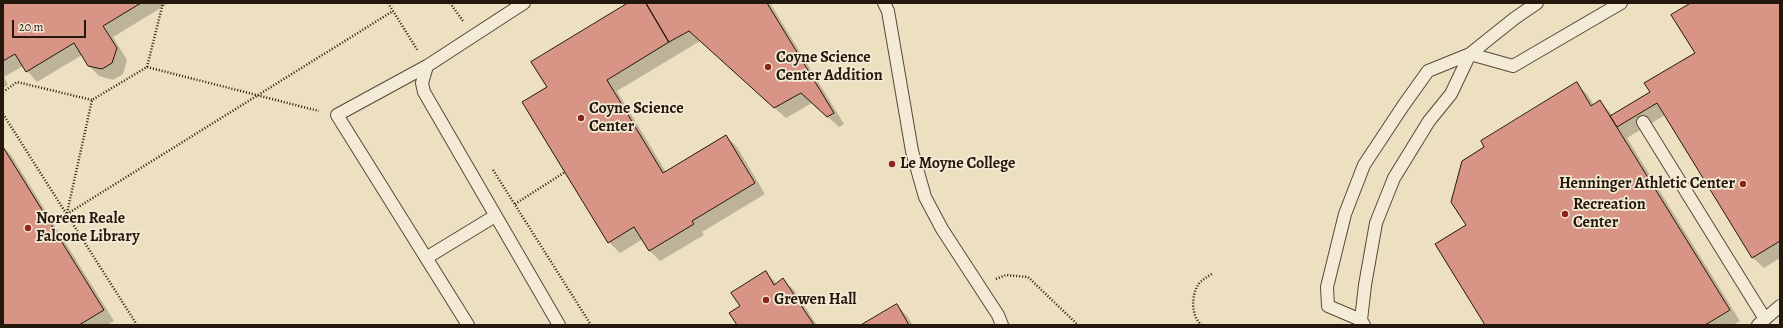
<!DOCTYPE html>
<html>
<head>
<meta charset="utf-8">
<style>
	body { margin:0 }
	#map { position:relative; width:1783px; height:328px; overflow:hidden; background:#ede0c0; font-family:Alegreya,serif }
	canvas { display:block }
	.frame { position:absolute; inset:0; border:4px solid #24170c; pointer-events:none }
	.scale { position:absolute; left:12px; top:20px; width:74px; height:18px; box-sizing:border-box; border:2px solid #24170c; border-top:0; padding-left:5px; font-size:12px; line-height:14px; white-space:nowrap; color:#24170c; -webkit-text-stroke:3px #f3ebd6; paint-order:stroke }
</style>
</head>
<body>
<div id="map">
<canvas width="1783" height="328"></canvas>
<div class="frame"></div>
<div class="scale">20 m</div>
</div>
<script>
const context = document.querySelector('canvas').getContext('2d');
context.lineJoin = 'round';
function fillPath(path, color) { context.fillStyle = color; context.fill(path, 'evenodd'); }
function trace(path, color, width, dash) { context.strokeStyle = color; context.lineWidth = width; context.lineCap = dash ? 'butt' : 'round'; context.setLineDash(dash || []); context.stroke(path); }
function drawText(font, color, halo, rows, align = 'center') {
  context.font = font + ' Alegreya,serif'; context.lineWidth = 3.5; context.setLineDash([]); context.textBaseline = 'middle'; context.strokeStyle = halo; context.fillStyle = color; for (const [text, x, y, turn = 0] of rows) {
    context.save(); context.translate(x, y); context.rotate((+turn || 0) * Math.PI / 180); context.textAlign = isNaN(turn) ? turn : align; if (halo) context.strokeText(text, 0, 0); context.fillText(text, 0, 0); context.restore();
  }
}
const shadow = new Path2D(`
	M3,3H169L113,37L127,60L123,74L113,80L99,76L88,65L82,55L37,82L23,66L4,77L8,85L3,88Z
	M630,3H770L844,124L839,127L812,103L786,118L700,41L617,91L666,172L726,136L737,147L765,194L702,232L704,235L660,261L649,250L643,239L620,253L609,242L548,87Z
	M1693,3H1780V258L1764,268L1753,258L1665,115L1627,138L1740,321L1733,325H1486L1467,226L1576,84L1587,94L1594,105L1600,101L1613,116L1651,92L1696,53Z
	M3,147L11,155L114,321L107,325H3Z
	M766,272L777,284L783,280L794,290L817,325H738L742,306Z
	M897,305L907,316L913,325H863Z`);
const building = new Path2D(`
	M3,3H141L103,26L117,48L112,63L102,69L88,66L74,43L26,72L15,54L3,61Z
	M628,3H646L669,42L607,80L663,173L726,135L755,183L692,221L694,224L649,251L634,227L608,243L522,102L547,87L531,62Z
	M646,3H767L834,113L827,117L801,93L774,108L689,31L669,42Z
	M1691,3H1780V241L1752,258L1657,103L1617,127L1610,116L1650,92L1644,83L1695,53L1671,15Z
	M1577,82L1591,106L1600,100L1730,310L1705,325H1485L1435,244L1466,225L1451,202L1462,161L1484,147L1481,141Z
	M3,147L104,310L79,325H3Z
	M766,271L774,285L783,278L814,325H737L729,313L740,306L731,293Z
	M897,304L909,325H861Z`);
const path = new Path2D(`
	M388,3L418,51
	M450,3L463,21
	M147,67L163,3
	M3,92L17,82L92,100
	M3,114L137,325
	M493,170L591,325
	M515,204L565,172
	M67,213L92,100L147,67L319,111
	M67,214L393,11
	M996,279L1006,275L1028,277L1078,325
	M1202,325C1191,317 1191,296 1198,285C1201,280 1209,276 1213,273`);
const service = new Path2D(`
	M884,3L888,11L912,151L925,197L942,229L998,315L1002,325
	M1470,54L1513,66L1621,3
	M427,66L422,83L424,92L559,325
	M1643,122L1765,319
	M426,258L495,216
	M1361,320L1365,285L1376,223L1394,178L1429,121L1451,94L1470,54
	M468,325L337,115L427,66L524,3
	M1364,325L1361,320L1328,306L1327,287L1345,214L1364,165L1403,106L1428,71L1470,54L1515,18L1537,3
	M1758,325L1780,306`);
const markers = [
	[768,67,4,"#8f2418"],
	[581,118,4,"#8f2418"],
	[892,164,4,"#8f2418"],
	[1743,184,4,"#8f2418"],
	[1565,214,4,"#8f2418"],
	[28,228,4,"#8f2418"],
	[766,300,4,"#8f2418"]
];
const poiNames = [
	["Coyne Science",776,58],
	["Center Addition",776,76],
	["Coyne Science",589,109],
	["Center",589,127],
	["Le Moyne College",900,164],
	["Henninger Athletic Center",1735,184,"right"],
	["Recreation",1573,205],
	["Center",1573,223],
	["Noreen Reale",36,219],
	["Falcone Library",36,237],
	["Grewen Hall",774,300]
];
fillPath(shadow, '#0003');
fillPath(building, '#d89484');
trace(building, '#24170c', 1);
trace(service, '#564939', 14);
trace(path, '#24170c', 2.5, [1, 2]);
trace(service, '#f3ebd6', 12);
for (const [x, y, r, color] of markers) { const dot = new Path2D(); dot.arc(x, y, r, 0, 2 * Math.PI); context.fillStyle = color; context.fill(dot); trace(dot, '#f3ebd6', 1.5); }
drawText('bold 16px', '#24170c', '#f3ebd6', poiNames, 'left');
</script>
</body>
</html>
